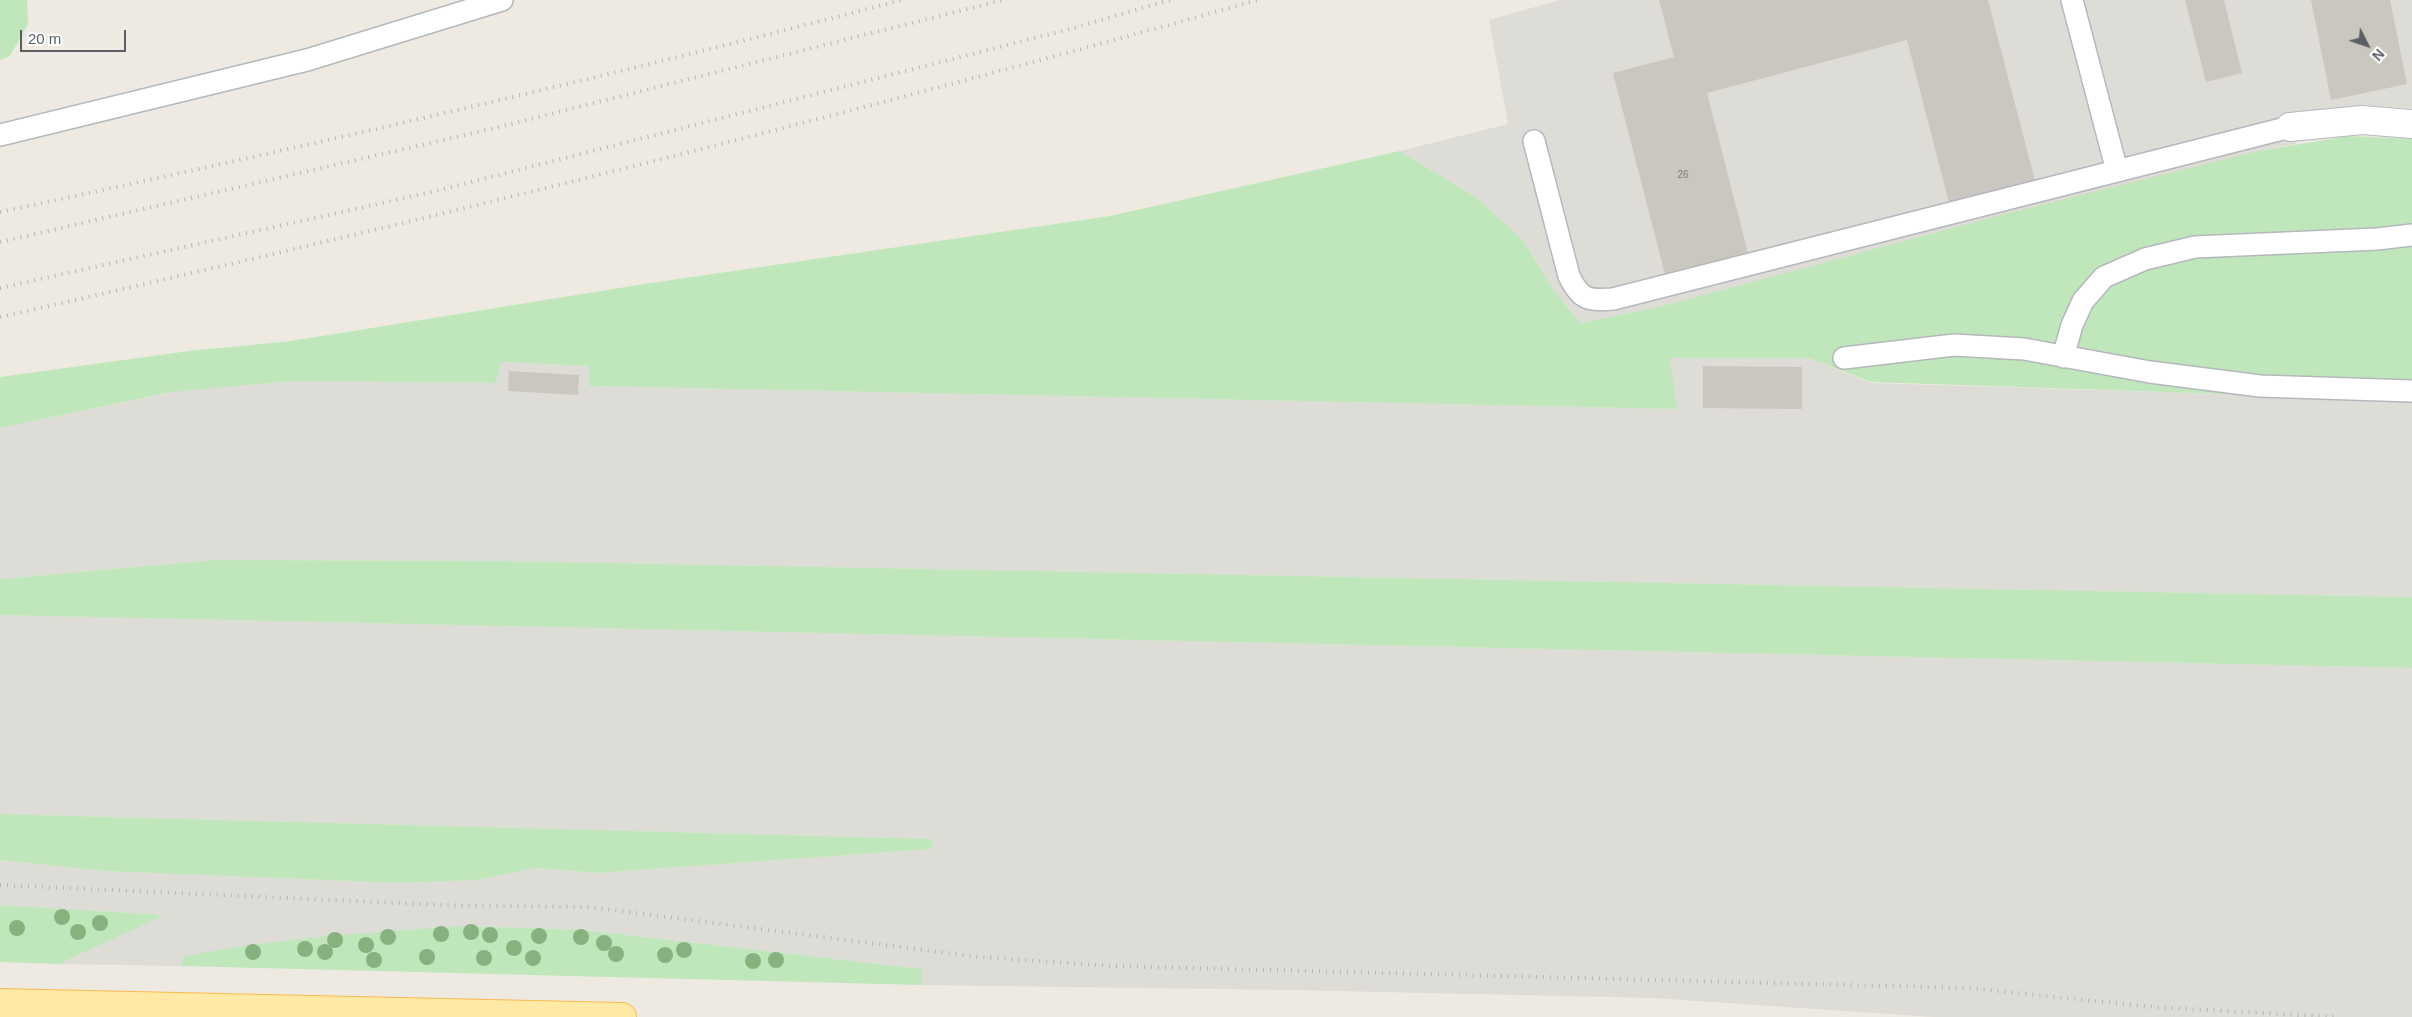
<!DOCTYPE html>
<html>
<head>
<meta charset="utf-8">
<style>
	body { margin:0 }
	#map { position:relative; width:2412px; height:1017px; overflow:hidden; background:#eeeae1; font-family:Helvetica,sans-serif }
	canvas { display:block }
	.north { position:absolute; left:2342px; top:20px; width:50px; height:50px; -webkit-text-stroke:4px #fff; paint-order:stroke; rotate:131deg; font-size:14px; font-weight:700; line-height:20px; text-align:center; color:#5a5f63 }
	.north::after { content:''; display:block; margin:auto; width:18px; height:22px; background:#5a5f63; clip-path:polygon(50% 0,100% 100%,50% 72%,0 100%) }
	.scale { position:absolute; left:20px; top:30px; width:106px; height:22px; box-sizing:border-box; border:2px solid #5a5f63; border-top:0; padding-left:6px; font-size:15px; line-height:18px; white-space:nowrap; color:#5a5f63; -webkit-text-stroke:4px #fff; paint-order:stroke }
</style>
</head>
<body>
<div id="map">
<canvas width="2412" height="1017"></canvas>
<div class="north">N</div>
<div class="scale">20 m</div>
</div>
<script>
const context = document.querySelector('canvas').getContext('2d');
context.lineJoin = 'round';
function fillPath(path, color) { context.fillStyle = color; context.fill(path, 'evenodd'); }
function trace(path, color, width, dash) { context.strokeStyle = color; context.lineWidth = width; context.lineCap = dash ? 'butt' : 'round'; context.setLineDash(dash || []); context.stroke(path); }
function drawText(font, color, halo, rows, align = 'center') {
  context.font = font + ' Helvetica,sans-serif'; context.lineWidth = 4; context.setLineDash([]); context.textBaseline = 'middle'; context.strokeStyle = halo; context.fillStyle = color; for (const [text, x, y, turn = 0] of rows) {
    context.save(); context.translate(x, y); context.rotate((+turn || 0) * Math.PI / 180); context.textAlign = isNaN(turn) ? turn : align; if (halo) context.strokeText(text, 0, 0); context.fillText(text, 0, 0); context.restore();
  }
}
const industrial = new Path2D(`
	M1560,0H2412V108L2362,105L2289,114L2296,144L2258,151L1663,306L1580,323L1553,289L1523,240L1477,198L1400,151L1508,124L1489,20Z
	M1670,358H1809L1871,383L2252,395L2412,397V597L507,561L214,560L0,579V428L179,391L291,381L496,383L500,362L590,366L589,386L1676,409Z
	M0,615L2412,668V1017H1933L1653,998L1292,990L921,985V969L584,930L467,926L186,956L181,966L59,964L164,915L0,905V860L103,871L400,883L477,880L536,868L597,873L933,849L932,839L0,814Z`);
const green = new Path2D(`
	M0,0H27L28,24L10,56L0,60Z
	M2349,136L2412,139V397L2252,395L1871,382L1809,358H1670L1677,409L589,386V366L501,362L496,383L291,381L172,392L0,428V377L189,351L291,341L644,284L1110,216L1400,151L1477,198L1523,240L1553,289L1580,323L1663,306L2005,214L2258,151Z
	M214,560L507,561L2412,597V668L0,615V579Z
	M0,814L932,839L933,849L597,873L536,868L477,880L400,883L103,871L0,860Z
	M0,905L165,915L59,964L0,962Z
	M466,926L584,930L922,969L921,985L181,966L185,956C279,938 372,932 466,926Z`);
const building = new Path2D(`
	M1659,0H1988L2035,181L1949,203L1907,40L1707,93L1749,257L1666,278L1613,73L1674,57Z
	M2185,0H2224L2242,73L2206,82Z
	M2311,0H2390L2407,84L2331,100Z
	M1703,366L1802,367V409L1703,408Z
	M509,371L579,375L578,395L508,391Z`);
const service = new Path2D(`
	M2072,0L2117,171
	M0,135L307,60L502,0
	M1534,141L1569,276C1580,299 1587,301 1613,299L2290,127
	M2063,357L2072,325L2083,301L2104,277L2145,259L2195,247L2377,239L2412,235
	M1844,358L1954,345L2024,349L2150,372L2260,386L2412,391`);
const minor = new Path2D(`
	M2290,127L2362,120L2412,124`);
const primary = new Path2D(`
	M0,1003L622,1017`);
const rail = new Path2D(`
	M0,212C302,148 603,78 902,0
	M0,242L491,129L1003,0
	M0,288L436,191L1070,29L1170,0
	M0,317C422,222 842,117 1258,0
	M0,885L465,906L589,907L979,957L1114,966L1969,988L2153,1007L2336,1017`);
const trees = [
	[62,917],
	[100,923],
	[17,928],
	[78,932],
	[471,932],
	[441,934],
	[490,935],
	[539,936],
	[388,937],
	[581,937],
	[335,940],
	[604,943],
	[366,945],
	[514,948],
	[305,949],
	[684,950],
	[253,952],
	[325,952],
	[616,954],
	[665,955],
	[427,957],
	[484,958],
	[533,958],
	[374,960],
	[776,960],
	[753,961]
];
const numberNames = [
	["26",1683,175]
];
fillPath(industrial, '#dedcd6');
fillPath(green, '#c0e7bc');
fillPath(building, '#cac7c0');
trace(service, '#b4b8bd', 24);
trace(minor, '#b4b8bd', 30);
trace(primary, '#f8ba50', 30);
trace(service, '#fff', 21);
trace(minor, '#fff', 28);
trace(primary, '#ffe9a5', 28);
trace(rail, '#b3b4b4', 4, [1, 6]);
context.fillStyle = '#87b280';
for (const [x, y] of trees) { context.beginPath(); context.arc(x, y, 8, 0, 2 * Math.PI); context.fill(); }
drawText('10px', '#76797a', null, numberNames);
</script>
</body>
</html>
